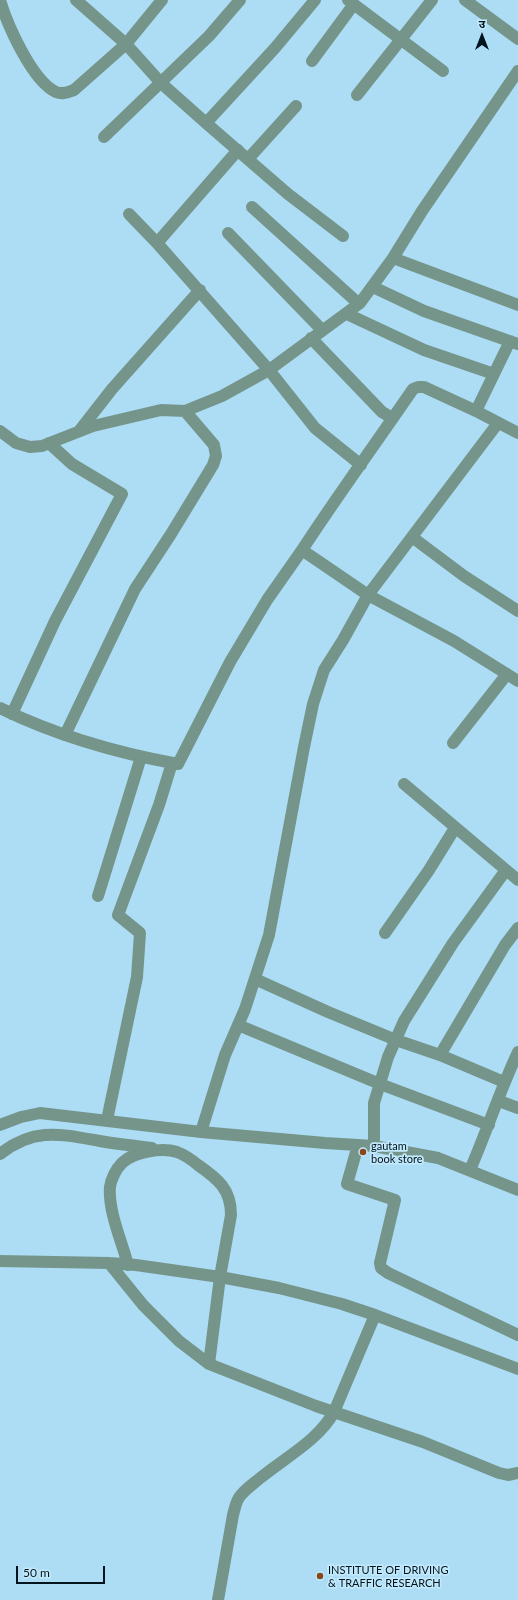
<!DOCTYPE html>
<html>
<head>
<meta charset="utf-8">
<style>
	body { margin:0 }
	#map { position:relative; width:518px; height:1600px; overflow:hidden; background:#acddf5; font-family:Lato,"Noto Sans Devanagari",sans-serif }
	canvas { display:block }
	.north { position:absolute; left:462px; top:16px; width:40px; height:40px; -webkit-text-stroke:3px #c2e8fc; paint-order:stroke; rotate:0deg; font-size:11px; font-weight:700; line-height:16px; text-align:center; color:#02141c }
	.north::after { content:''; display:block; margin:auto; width:14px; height:18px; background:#02141c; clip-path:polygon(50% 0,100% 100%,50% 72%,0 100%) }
	.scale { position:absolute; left:16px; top:1566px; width:89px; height:18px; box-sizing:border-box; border:2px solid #02141c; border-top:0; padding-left:5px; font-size:12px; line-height:14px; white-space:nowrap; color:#02141c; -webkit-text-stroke:3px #c2e8fc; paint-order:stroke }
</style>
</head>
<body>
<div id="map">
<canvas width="518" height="1600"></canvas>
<div class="north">उ</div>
<div class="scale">50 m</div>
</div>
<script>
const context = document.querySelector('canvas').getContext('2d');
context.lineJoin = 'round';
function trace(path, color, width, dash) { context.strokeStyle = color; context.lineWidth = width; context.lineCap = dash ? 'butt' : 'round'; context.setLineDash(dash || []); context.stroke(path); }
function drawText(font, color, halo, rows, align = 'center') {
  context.font = font + ' Lato,sans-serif'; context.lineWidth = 3.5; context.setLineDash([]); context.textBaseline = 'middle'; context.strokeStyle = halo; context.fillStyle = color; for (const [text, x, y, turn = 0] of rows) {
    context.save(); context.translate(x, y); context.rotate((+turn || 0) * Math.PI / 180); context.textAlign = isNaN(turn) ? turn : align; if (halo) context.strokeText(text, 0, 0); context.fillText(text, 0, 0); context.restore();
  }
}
const minor = new Path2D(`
	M0,0C7,24 32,81 56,92C63,95 68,92 74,90L126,44L162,0
	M76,0L126,44L161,83L206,123L288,194L343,236
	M348,0L443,71
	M465,0L518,39
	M312,61L354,4
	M357,95L432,0
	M206,123L275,48L315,0
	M104,137L209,36L240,0
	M238,150L157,243L269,370L315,428L361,465
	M248,159L296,106
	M252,207L359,304
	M129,214L157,243
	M228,233L322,330
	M393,258L518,305
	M373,287L424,311L518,344
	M347,314L424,350L494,374
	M311,338L382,412L392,418
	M476,411L510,341
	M80,430L112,389L200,290
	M0,431L16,443L30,447L42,446L93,426L161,410L185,411L222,396L269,370L360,303L393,258L422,211L518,71
	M518,433L476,411L424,387H418L413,389C376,443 338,495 302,550L368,595L454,641L518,681
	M412,537L464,576L518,611
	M0,708C55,735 117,753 178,764L230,662L267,600L302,550
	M12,714L55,621L122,494L72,464L49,443
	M65,735L135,589L171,534L213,465L216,456L214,445L185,411
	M453,743L507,674
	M506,870L518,880
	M98,896L141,757
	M385,933L429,870L455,828
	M255,979L328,1012L396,1040L440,1055L504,1082
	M238,1025L380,1084L489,1125
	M440,1055L505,945L518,928
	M499,1101L518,1108
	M107,1120L137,977L140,933L118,915L159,805L172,763
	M0,1125L21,1117L40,1113L201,1132L325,1143L374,1146L438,1158L518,1190
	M201,1132L225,1055L245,1009L269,935L304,747L313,704L324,670L343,640L368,595L498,423
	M358,1145L347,1184L395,1200L380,1263L381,1268L388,1273L518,1335
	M374,1146V1103L388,1057L404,1021L453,943L506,870L404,784
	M0,1154C34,1127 60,1134 100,1141C117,1144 135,1146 152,1148
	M470,1170C487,1131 500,1090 518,1052
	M0,1261L109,1263L136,1265L220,1277L279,1288L342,1304L375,1315L518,1369
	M109,1263L143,1305L179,1341L209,1364L316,1406L423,1442L499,1473L508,1475L518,1473
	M128,1265C122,1242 108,1211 110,1187C111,1179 116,1169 122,1163C133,1152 162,1147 177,1152C185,1155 192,1160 198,1165C218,1179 231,1189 231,1215L220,1277L209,1364
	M218,1600L233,1515C235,1508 236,1500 241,1495C246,1489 253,1484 259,1479C284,1458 318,1441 334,1412L375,1315`);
const markers = [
	[363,1152,4,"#894618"],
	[320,1576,4,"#894618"]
];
const poiNames = [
	["gautam",371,1146],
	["book store",371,1159],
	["INSTITUTE OF DRIVING",328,1570],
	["& TRAFFIC RESEARCH",328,1583]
];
trace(minor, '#76958a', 12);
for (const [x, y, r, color] of markers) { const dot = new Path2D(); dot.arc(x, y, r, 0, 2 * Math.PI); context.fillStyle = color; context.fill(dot); trace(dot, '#c2e8fc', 1.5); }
drawText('11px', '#02141c', '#c2e8fc', poiNames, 'left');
</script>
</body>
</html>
